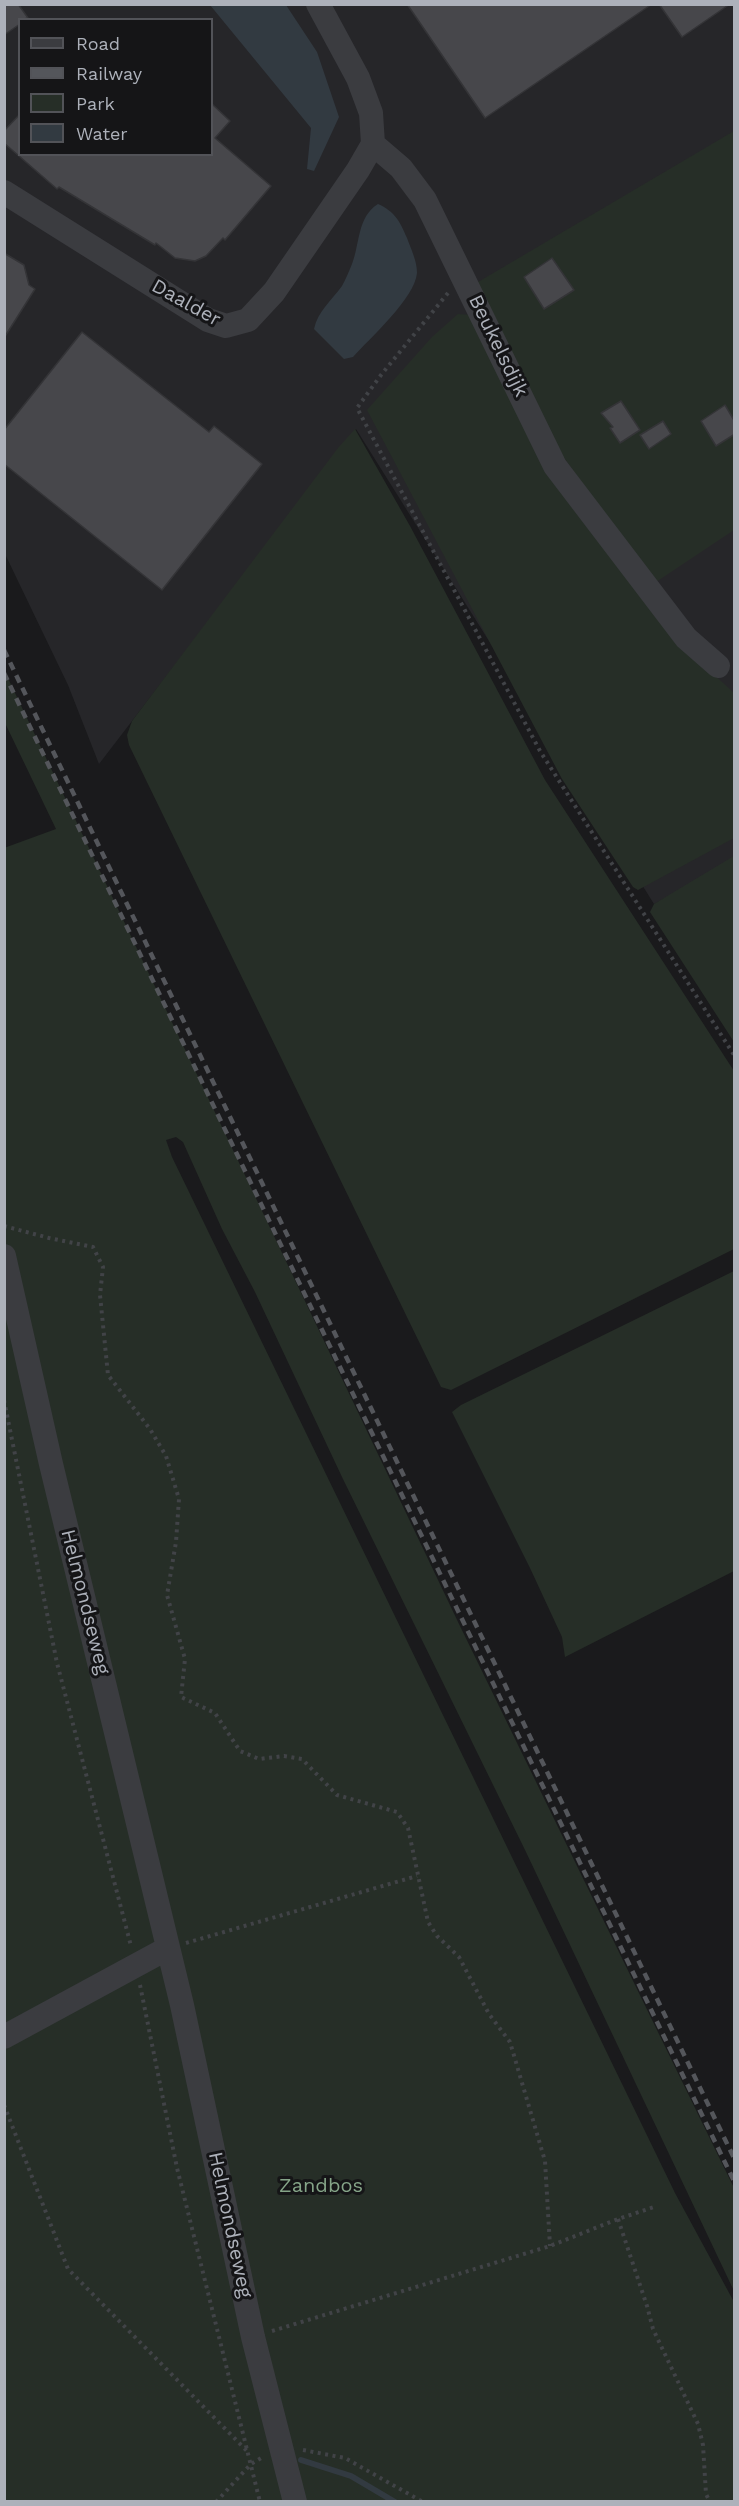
<!DOCTYPE html>
<html>
<head>
<meta charset="utf-8">
<style>
	body { margin:0 }
	#map { position:relative; width:739px; height:2506px; overflow:hidden; background:#1a1a1c; font-family:"Work Sans",sans-serif }
	canvas { display:block }
	.frame { position:absolute; inset:0; border:6px solid #adb1ba; pointer-events:none }
	.legend { position:absolute; left:18px; top:18px; width:195px; height:138px; box-sizing:border-box; background:#151517; border:2px solid #525358; margin:0; padding:8px 10px; list-style:none; font-size:18px; color:#adb1ba }
	.legend li { display:flex; align-items:center; gap:12px; height:30px }
	.legend b { width:30px; border:2px solid #525358 }
</style>
</head>
<body>
<div id="map">
<canvas width="739" height="2506"></canvas>
<div class="frame"></div>
<ul class="legend">
<li><b style="height:8px;background:#3b3c40"></b>Road</li>
<li><b style="height:8px;background:#54565b"></b>Railway</li>
<li><b style="height:16px;background:#262e27"></b>Park</li>
<li><b style="height:16px;background:#323a41"></b>Water</li>
</ul>
</div>
<script>
const context = document.querySelector('canvas').getContext('2d');
context.lineJoin = 'round';
function fillPath(path, color) { context.fillStyle = color; context.fill(path, 'evenodd'); }
function trace(path, color, width, dash) { context.strokeStyle = color; context.lineWidth = width; context.lineCap = dash ? 'butt' : 'round'; context.setLineDash(dash || []); context.stroke(path); }
function drawText(font, color, halo, rows, align = 'center') {
  context.font = font + ' "Work Sans",sans-serif'; context.lineWidth = 6; context.setLineDash([]); context.textBaseline = 'middle'; context.strokeStyle = halo; context.fillStyle = color; for (const [text, x, y, turn = 0] of rows) {
    context.save(); context.translate(x, y); context.rotate((+turn || 0) * Math.PI / 180); context.textAlign = isNaN(turn) ? turn : align; if (halo) context.strokeText(text, 0, 0); context.fillText(text, 0, 0); context.restore();
  }
}
const built = new Path2D(`
	M5,5H734V862L654,904L356,429L99,764L68,685L5,554ZM20,20H212V154H20Z`);
const green = new Path2D(`
	M734,131V530L653,584L560,452L473,285Z
	M458,314L472,315L687,650L734,693V838L638,890L633,887L562,779L367,410L432,337Z
	M355,429L410,526L545,780L734,1071V1249L451,1390L441,1387L129,745L127,735L132,721L338,448Z
	M5,672L459,1624L734,2188V2291L526,1852L342,1477L255,1292L222,1229L183,1142L176,1137L166,1140L172,1157L675,2193L734,2302V2501H5L4,848L56,829L5,723Z
	M734,856V1042L650,912L654,904Z
	M734,1271V1571L565,1657L562,1637L530,1568L452,1412L461,1405Z`);
const water = new Path2D(`
	M210,5H286L317,52L339,117L314,171L307,169L311,128Z
	M378,204C394,211 400,221 407,238C411,249 417,261 417,273C415,298 370,338 353,357L344,359L314,329C318,311 331,301 342,286C346,279 349,271 352,264C360,244 357,217 378,204Z`);
const stream = new Path2D(`
	M301,2460L351,2476L395,2502`);
const building = new Path2D(`
	M4,4H18L28,18L20,20V24L4,35Z
	M407,4H652L485,118Z
	M659,4H730L682,37Z
	M212,104L230,121L215,138L271,186L225,240L223,238L206,256L195,261L175,258L156,243L155,245L59,187L57,189L4,143V131L20,114V154H212Z
	M4,253L24,265L29,285L35,289L4,338Z
	M552,258L574,290L544,309L524,277Z
	M82,332L209,432L214,426L262,464L162,590L4,464V430Z
	M621,401L640,430L620,443L610,428L613,427L601,413Z
	M725,405L735,422V434L716,446L701,421Z
	M663,421L671,434L649,449L640,435Z`);
const path = new Path2D(`
	M448,293L381,375L357,408L540,751L734,1055
	M4,1226L49,1238L93,1247L103,1267L100,1295L108,1375L150,1429L166,1456L179,1499L176,1542L167,1595L185,1659L181,1697L215,1713L240,1751L259,1759L284,1756L302,1759L337,1795L397,1812L408,1828L428,1922L437,1936L459,1957L489,2014L510,2042L545,2161L550,2246
	M4,1400L57,1663L131,1946
	M186,1943L417,1876
	M140,1985L177,2168L260,2502
	M4,2105L68,2269L247,2451
	M618,2219L647,2306L653,2329L698,2424L703,2445L706,2494L710,2502
	M272,2331L550,2246L618,2219L654,2207
	M303,2450L345,2458L423,2502
	M216,2502L251,2464L263,2457`);
const minor = new Path2D(`
	M318,4L358,78L371,113L373,144L401,168L425,200L555,466L686,638L718,666
	M4,192L208,320L226,326L248,320L274,292L358,170L373,144
	M4,1256L51,1464L182,2005L253,2337L295,2502
	M4,2037L168,1948`);
const rail = new Path2D(`
	M4,650L734,2158
	M4,673L734,2181`);
const streetNames = [
	["Daalder",186,303,29],
	["Beukelsdijk",498,346,64],
	["Helmondseweg",85,1602,76],
	["Helmondseweg",230,2225,78]
];
const parkNames = [
	["Zandbos",321,2186]
];
fillPath(built, '#262629');
fillPath(green, '#262e27');
fillPath(water, '#323a41');
trace(stream, '#323a41', 6);
fillPath(building, '#47474b');
trace(building, '#343437', 1.5);
trace(path, '#414347', 4, [3, 4.5]);
trace(minor, '#3b3c40', 24);
trace(rail, '#54565b', 4.5, [8, 6]);
drawText('20px', '#adb1ba', '#151517', streetNames);
drawText('20px', '#85a488', '#151517', parkNames);
</script>
</body>
</html>
